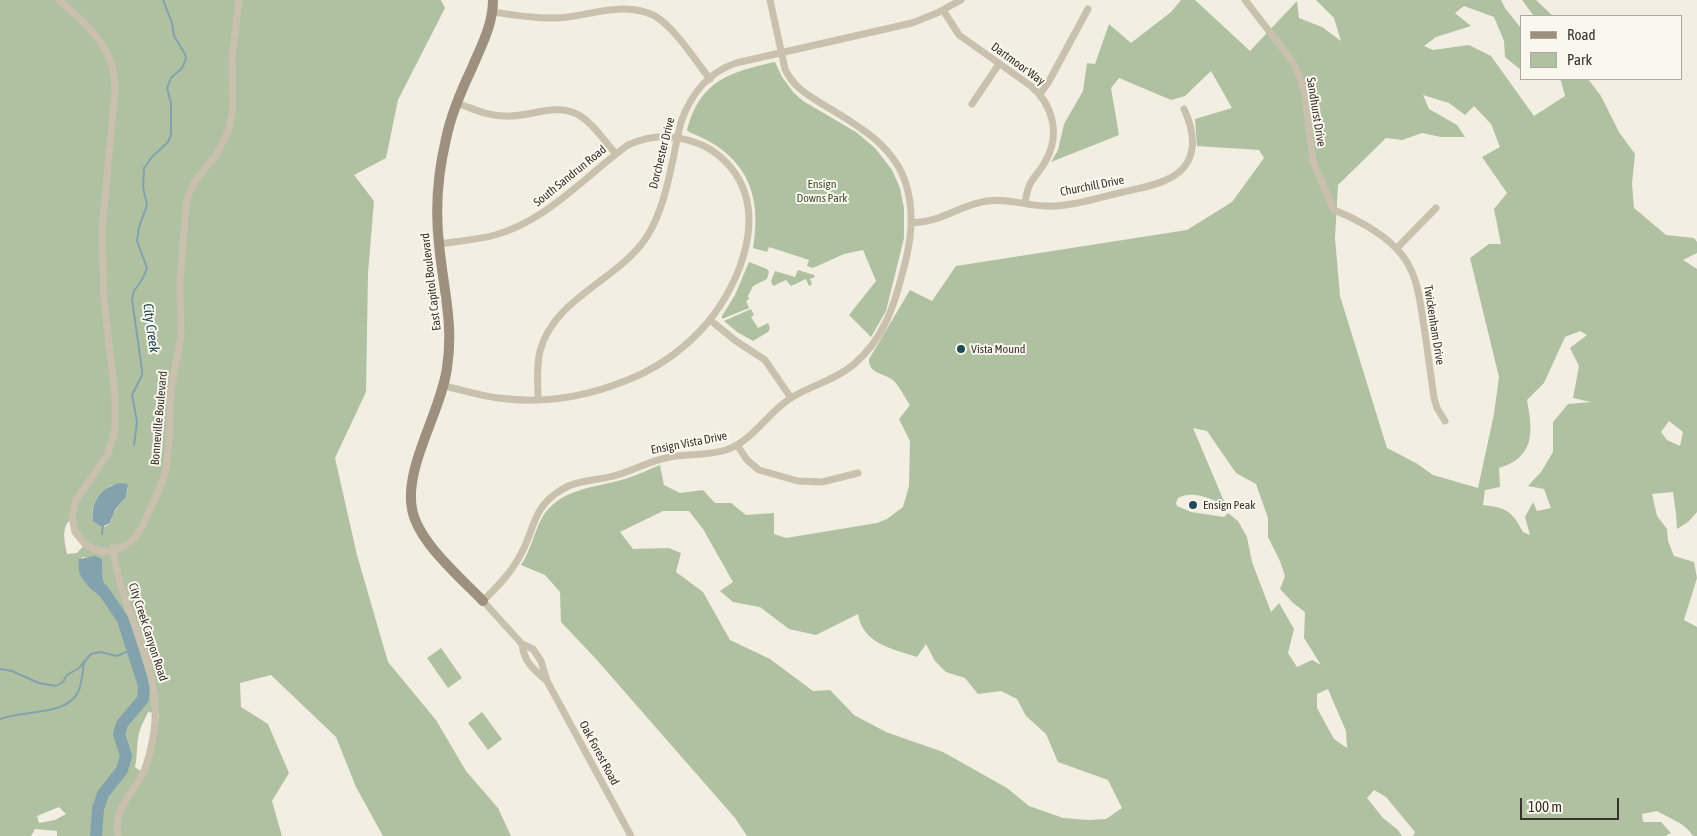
<!DOCTYPE html>
<html>
<head>
<meta charset="utf-8">
<style>
	body { margin:0 }
	#map { position:relative; width:1697px; height:836px; overflow:hidden; background:#f2eee2; font-family:"Asap Condensed",sans-serif }
	canvas { display:block }
	.legend { position:absolute; left:1520px; top:15px; width:162px; height:65px; box-sizing:border-box; background:#faf7ee; border:1px solid #ada9a0; margin:0; padding:6px 9px; list-style:none; font-size:15px; color:#39332c }
	.legend li { display:flex; align-items:center; gap:10px; height:25px }
	.legend b { width:25px; border:1px solid #ada9a0 }
	.scale { position:absolute; left:1520px; top:798px; width:99px; height:22px; box-sizing:border-box; border:2px solid #39332c; border-top:0; padding-left:6px; font-size:15px; line-height:18px; white-space:nowrap; color:#39332c; -webkit-text-stroke:4px #faf7ee; paint-order:stroke }
</style>
</head>
<body>
<div id="map">
<canvas width="1697" height="836"></canvas>
<ul class="legend">
<li><b style="height:6px;background:#9e907f"></b>Road</li>
<li><b style="height:14px;background:#b0c1a2"></b>Park</li>
</ul>
<div class="scale">100 m</div>
</div>
<script>
const context = document.querySelector('canvas').getContext('2d');
context.lineJoin = 'round';
function fillPath(path, color) { context.fillStyle = color; context.fill(path, 'evenodd'); }
function trace(path, color, width, dash) { context.strokeStyle = color; context.lineWidth = width; context.lineCap = dash ? 'butt' : 'round'; context.setLineDash(dash || []); context.stroke(path); }
function drawText(font, color, halo, rows, align = 'center') {
  context.font = font + ' "Asap Condensed",sans-serif'; context.lineWidth = 4; context.setLineDash([]); context.textBaseline = 'middle'; context.strokeStyle = halo; context.fillStyle = color; for (const [text, x, y, turn = 0] of rows) {
    context.save(); context.translate(x, y); context.rotate((+turn || 0) * Math.PI / 180); context.textAlign = isNaN(turn) ? turn : align; if (halo) context.strokeText(text, 0, 0); context.fillText(text, 0, 0); context.restore();
  }
}
const green = new Path2D(`
	M0,0H441L445,8L398,100L386,158L354,175L374,201L368,273L366,392L335,458L357,555L388,662L436,720L466,771L498,808L511,836H383L356,787L336,737L271,675L240,683L241,707L268,724L289,773L272,801L282,836H57V831L35,829L31,836H0ZM112,485L128,486C128,498 121,502 115,511C110,518 115,522 104,527L93,520C90,505 98,492 112,485ZM72,519L85,544L77,553L67,554C65,542 60,526 72,519ZM82,557L102,559L103,580L112,596L113,604C96,594 82,584 78,563ZM148,712L159,714L156,737L147,773H143L135,767C138,754 136,739 141,727C143,722 146,717 148,712ZM59,807L66,814L55,820L39,823L37,816Z
	M1181,0H1195L1250,51L1297,1L1299,18L1322,27L1341,41L1334,18L1316,0H1501L1505,8L1521,28V70L1505,57L1504,41L1494,17L1464,6L1455,13L1471,26L1436,37L1424,46L1433,50L1469,45L1491,56L1534,116L1565,96L1561,81L1558,79H1588L1601,96L1619,132L1635,154L1632,184L1634,208L1666,235L1694,238L1697,242V253L1683,260L1697,269V512L1688,522L1677,529L1676,514L1673,492L1652,494L1657,516L1667,529L1668,541L1674,556L1694,562L1697,578L1684,620L1697,627V836H1693C1684,822 1672,820 1657,811L1642,814L1643,822H1661L1671,833L1665,836H1413L1415,832L1386,797L1374,790L1367,798L1383,818L1398,830L1402,836H747L735,818L596,659L561,622L560,592L545,575L521,565C531,550 534,532 543,516C561,489 592,488 621,480C634,477 647,470 660,465L664,485L680,493L703,490L715,503H731L746,515L774,513V534L786,538L877,523L887,519L903,507L909,486L910,441L899,419L910,405C905,398 900,387 894,381C885,373 868,374 869,359L910,290L932,301L956,266L1187,230L1232,202L1264,158L1259,150L1197,146L1195,119L1232,108L1211,71L1185,96L1171,100L1119,78L1111,88L1119,135L1051,162L1058,150L1064,124L1083,91L1087,63L1095,64L1109,24L1131,43L1171,12ZM1423,95L1449,103L1465,115L1474,106L1491,124L1500,147L1482,157L1507,193L1494,209L1501,244H1489L1470,258L1499,377L1494,414L1478,488L1433,475L1416,463L1387,448L1340,296L1335,238L1338,185L1386,138L1402,140L1422,133L1441,137H1465L1457,125L1429,109ZM1580,331L1587,335L1570,348L1579,366L1573,398L1591,402L1568,404L1553,422V452L1541,472L1528,486L1544,489L1551,508L1537,511L1533,502L1525,517L1530,535L1523,532C1512,511 1507,508 1483,505L1485,490L1500,487L1499,468C1535,457 1533,432 1527,400L1544,383L1565,337ZM1669,421L1683,432L1680,446L1667,440L1661,432ZM1193,428L1207,431L1236,473L1256,484L1268,518V537L1280,561L1285,576L1280,589L1293,603L1305,612L1304,638L1321,665L1312,660L1297,667L1288,653L1294,629L1279,603L1271,612L1252,562L1247,537L1238,521L1228,513L1224,517L1191,512L1177,506L1176,503L1178,498C1193,490 1212,499 1226,506ZM663,511H689L703,529L733,582L720,591L733,602L760,607L789,629L816,635L858,614C862,643 892,649 917,657L926,644L935,661L946,672L965,678L978,694L1001,691L1017,699L1026,716L1046,734L1058,762L1108,780L1122,808L1106,819L1089,820L1063,818L1029,806L1007,788L943,752L886,732L854,715L830,690L813,691L770,659L730,640L703,592L676,572L681,553L669,548L633,549L620,532ZM1328,689L1346,731L1347,748L1334,739L1317,708V694Z
	M1522,0H1536L1553,16H1534Z
	M775,62L782,77L794,93L803,101L856,132L875,148L892,170L900,188L904,208V238L886,311L871,337L849,315L876,281L863,250L844,254L813,268L807,266L809,260L769,247L767,252L753,248C763,191 744,153 689,132L687,130C700,80 730,72 775,62Z
	M749,262L767,269L769,272L767,279L753,286L748,296L749,299L746,301L749,308L722,319V316L735,295Z
	M798,270L814,275L815,277L810,279L812,284L809,286L806,279L791,286L786,280L773,286L771,281L775,271L795,277Z
	M751,309L754,315L751,317L758,328L768,323L770,328L768,332L753,341L737,332L724,321Z
	M441,648L462,678L448,688L427,658Z
	M482,712L502,739L488,750L468,723Z`);
const water = new Path2D(`
	M121,483L127,484L128,486L126,497L115,510L110,523L102,527L93,521C90,501 102,486 121,483Z
	M95,556L102,559L103,580L112,596L113,605C98,595 74,581 79,559Z`);
const stream = new Path2D(`
	M134,445L137,422L132,395L142,375V370L132,299L134,291L143,278L147,268L137,241L139,227L147,205L143,187L144,168L152,157L168,142L171,135V103L167,88L171,78L182,68L186,59L185,54L174,36L172,23L163,0
	M102,534L103,526
	M0,669L12,671L39,683L56,686L63,682L67,675L79,668L91,654L101,652L117,656L131,650
	M0,719C23,710 67,716 78,692C82,684 83,671 84,661`);
const river = new Path2D(`
	M96,836L98,809L103,794L122,770L126,756L119,734L122,724L143,699L144,686L123,620L103,590`);
const street = new Path2D(`
	M59,0C90,28 115,47 115,91L102,230L104,300L115,397V430L108,454L76,500L72,517L75,532L84,543L93,549L104,552L118,549L126,545L135,538L142,527L158,492L166,470L169,441L171,390L181,337L180,281L186,205L190,191L196,180L216,155L228,132L233,108L232,59L239,0
	M1245,0L1293,62L1300,78L1305,95L1313,162L1334,210C1355,218 1380,232 1396,248C1419,271 1420,303 1425,333C1428,355 1431,376 1434,398L1437,408L1445,421
	M943,10L959,35L1031,86C1053,105 1061,135 1045,162C1041,170 1034,176 1030,184C1027,190 1026,197 1025,203
	M493,12C514,15 536,19 558,18C590,16 624,0 655,16C676,29 694,59 710,79
	M1040,94L1048,83L1088,9
	M456,103C472,108 487,116 504,116C529,118 555,102 579,115C594,124 604,141 616,154
	M972,104L999,64
	M912,223C942,222 959,205 987,201C1008,198 1024,205 1044,206C1069,207 1094,199 1119,193C1134,189 1152,187 1166,180C1198,166 1197,137 1184,109
	M439,244C458,241 477,240 495,235C548,220 585,176 628,145C651,134 673,134 697,143C713,149 725,159 735,173C768,222 736,293 700,331C679,353 654,370 625,381C585,397 542,404 499,398C481,396 463,390 444,386
	M1397,248L1436,208
	M710,320L736,341L765,360L791,398
	M538,400C538,384 536,367 540,351C554,298 617,281 646,238C667,206 672,159 681,122C691,94 707,73 736,63L912,23L937,13L961,0
	M737,445L747,460L759,470L798,481L822,482L858,473
	M113,547C120,612 163,664 154,731C152,745 149,761 142,775C131,798 113,807 118,836
	M522,644C524,662 533,669 547,681
	M631,836L547,681L541,661L533,649L522,644L483,601C498,586 512,572 522,552C535,527 533,507 561,490C578,479 598,481 617,475C637,469 655,458 676,456C693,454 710,455 726,450C754,440 767,413 791,398C811,385 834,381 853,365C883,340 894,307 903,271C911,242 915,214 906,184C894,145 857,125 824,105C808,95 793,87 785,69L770,0`);
const secondary = new Path2D(`
	M483,601C460,577 418,542 412,509C404,467 441,412 447,368C454,323 443,288 439,244C435,209 438,173 446,139C451,114 461,91 472,68C481,46 493,25 493,0`);
const markers = [
	[961,349,5,"#244a58"],
	[1193,505,5,"#244a58"]
];
const streetNames = [
	["Dartmoor Way",1018,64,36],
	["Sandhurst Drive",1316,112,81],
	["Dorchester Drive",662,153,-76],
	["South Sandrun Road",570,176,-39],
	["Churchill Drive",1092,186,-11],
	["East Capitol Boulevard",431,282,-97],
	["Twickenham Drive",1434,325,81],
	["Bonneville Boulevard",159,418,-85],
	["Ensign Vista Drive",689,443,-11],
	["City Creek Canyon Road",148,632,72],
	["Oak Forest Road",599,753,62]
];
const parkNames = [
	["Ensign",822,184],
	["Downs Park",822,198]
];
const poiNames = [
	["Vista Mound",971,349],
	["Ensign Peak",1203,505]
];
const waterNames = [
	["City Creek",151,328,82]
];
fillPath(green, '#b0c1a2');
fillPath(water, '#82a3ae');
trace(stream, '#82a3ae', 2);
trace(river, '#82a3ae', 12);
trace(street, '#cac0ae', 7);
trace(secondary, '#9e907f', 10);
for (const [x, y, r, color] of markers) { const dot = new Path2D(); dot.arc(x, y, r, 0, 2 * Math.PI); context.fillStyle = color; context.fill(dot); trace(dot, '#faf7ee', 2); }
drawText('12px', '#39332c', '#faf7ee', streetNames);
drawText('12px', '#415631', '#faf7ee', parkNames);
drawText('12px', '#39332c', '#faf7ee', poiNames, 'left');
drawText('italic 14px', '#244a58', '#faf7ee', waterNames);
</script>
</body>
</html>
